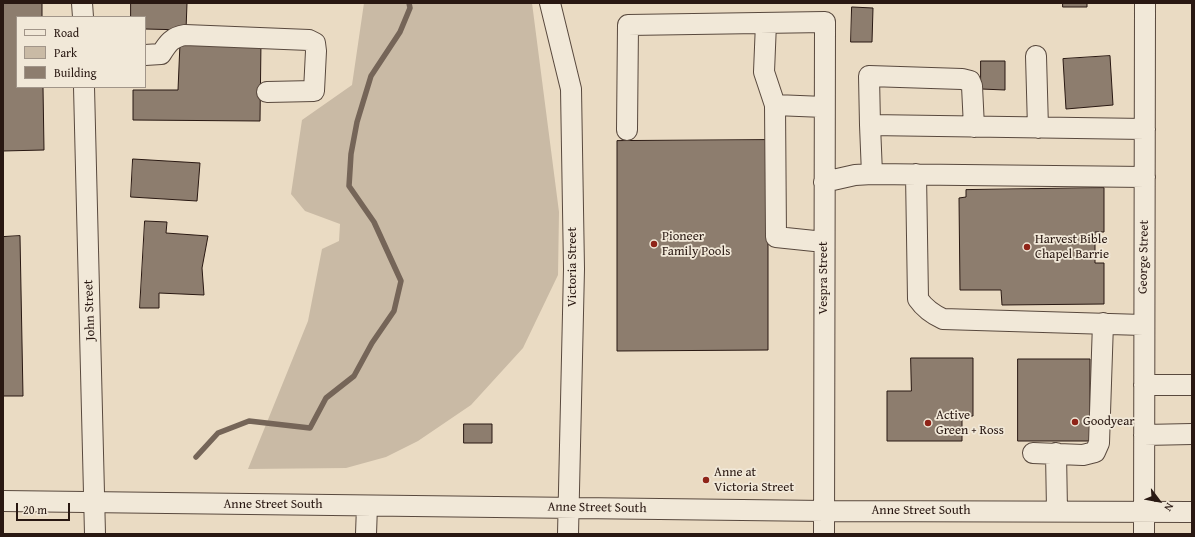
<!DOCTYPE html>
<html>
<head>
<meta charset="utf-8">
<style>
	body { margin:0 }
	#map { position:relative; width:1195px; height:537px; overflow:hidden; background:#eadbc3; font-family:"Gentium Book Plus",serif }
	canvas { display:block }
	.frame { position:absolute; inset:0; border:4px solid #291812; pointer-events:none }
	.legend { position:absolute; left:16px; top:16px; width:130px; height:72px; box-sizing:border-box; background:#f1e8d8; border:1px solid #a19589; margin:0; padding:5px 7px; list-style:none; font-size:12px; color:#291812 }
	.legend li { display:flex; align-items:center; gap:8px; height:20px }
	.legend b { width:20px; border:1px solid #a19589 }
	.north { position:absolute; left:1139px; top:481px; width:40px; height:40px; -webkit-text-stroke:3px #f1e8d8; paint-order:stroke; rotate:122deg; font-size:11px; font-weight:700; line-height:16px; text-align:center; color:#291812 }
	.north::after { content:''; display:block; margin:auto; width:14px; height:18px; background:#291812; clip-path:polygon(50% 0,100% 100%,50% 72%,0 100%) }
	.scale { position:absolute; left:16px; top:503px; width:54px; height:18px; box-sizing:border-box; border:2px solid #291812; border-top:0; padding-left:5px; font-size:12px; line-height:14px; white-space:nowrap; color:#291812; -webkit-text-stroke:3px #f1e8d8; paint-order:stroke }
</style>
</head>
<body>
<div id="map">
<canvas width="1195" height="537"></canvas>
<div class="frame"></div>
<ul class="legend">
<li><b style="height:5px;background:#f1e8d8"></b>Road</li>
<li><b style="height:11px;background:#c9baa5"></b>Park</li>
<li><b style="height:11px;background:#8d7d6e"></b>Building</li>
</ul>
<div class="north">N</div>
<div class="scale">20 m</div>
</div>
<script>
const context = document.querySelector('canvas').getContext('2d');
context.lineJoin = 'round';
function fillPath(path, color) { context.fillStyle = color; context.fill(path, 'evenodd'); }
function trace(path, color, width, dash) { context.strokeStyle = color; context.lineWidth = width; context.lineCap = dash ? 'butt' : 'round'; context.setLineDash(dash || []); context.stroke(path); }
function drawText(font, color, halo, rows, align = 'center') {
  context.font = font + ' "Gentium Book Plus",serif'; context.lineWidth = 3.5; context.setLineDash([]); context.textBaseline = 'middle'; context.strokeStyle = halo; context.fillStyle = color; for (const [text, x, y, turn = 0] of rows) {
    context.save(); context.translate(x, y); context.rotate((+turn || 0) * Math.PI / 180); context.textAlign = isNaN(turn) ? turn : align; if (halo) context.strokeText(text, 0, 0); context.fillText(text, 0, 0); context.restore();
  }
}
const green = new Path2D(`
	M364,3H532L559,212L558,275L523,348L471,405L418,441L386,457L346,468L248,469L308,321L322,249L339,241L340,224L305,211L291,194L302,120L352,85Z`);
const stream = new Path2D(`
	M196,457L218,433L249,421L310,428L326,398L354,376L372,343L394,311L401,281L374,222L349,186L351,154L357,122L371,76L400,32L410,8L409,3`);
const building = new Path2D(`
	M3,3H42V17H17V87H43L44,150L3,151Z
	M131,3H187L186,30L145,29V17H131Z
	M1063,3H1087V7H1063Z
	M852,7L873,8L872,42H851Z
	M261,42L260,121L133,120V90H178L180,43Z
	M1110,56L1113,105L1066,109L1063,59Z
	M981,61H1005V90L981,89Z
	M768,140V350L617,351V141Z
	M133,159L200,163L197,201L131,197Z
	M1104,188V232H1095V263H1104V304L1002,305L1001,290H960L959,198L966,197V190Z
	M145,221L167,222L166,233L208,236L202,268L204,295L159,293V308H140Z
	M20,236L23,396H3V237Z
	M911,358H973V416H962V441H887V391H911Z
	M1018,359H1090V441H1018Z
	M464,424H492V443H464Z`);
const minor = new Path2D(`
	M82,3L83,17
	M550,3L571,89L574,269L568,534
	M766,23L764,72L775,105
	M145,55L161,54C168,43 172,37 185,35L309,40L315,43L316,51L314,91L267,92
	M1036,56L1038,128
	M84,87L95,534
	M870,125L869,76L962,79L970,81L972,86L974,127
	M627,130L628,25L825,22L824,534
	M872,174L870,125L1145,129
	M916,174L918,299C925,309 932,314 943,319L1143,325
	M824,182L855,175L872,174L1145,177
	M824,242L776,237L775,105L824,107
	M1144,385H1192
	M1144,435L1192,434
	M1033,453L1083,455L1095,452L1099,443L1103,323
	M1056,453L1057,510
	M3,501L824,511L1192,512
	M366,534L367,506
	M1144,534L1145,3`);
const markers = [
	[654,244,4,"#8f2418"],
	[1027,247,4,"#8f2418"],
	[1075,422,4,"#8f2418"],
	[928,423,4,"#8f2418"],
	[706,480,4,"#8f2418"]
];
const poiNames = [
	["Pioneer",662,237],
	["Family Pools",662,252],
	["Harvest Bible",1035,240],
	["Chapel Barrie",1035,255],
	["Active",936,416],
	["Green + Ross",936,431],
	["Goodyear",1083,422],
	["Anne at",714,473],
	["Victoria Street",714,488]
];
const streetNames = [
	["George Street",1144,257,-89],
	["Victoria Street",573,267,-90],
	["Vespra Street",824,278,-90],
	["John Street",90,310,-92],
	["Anne Street South",273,505],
	["Anne Street South",597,508,1],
	["Anne Street South",921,511]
];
fillPath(green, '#c9baa5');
trace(stream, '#756558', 5.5);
fillPath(building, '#8d7d6e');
trace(building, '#291812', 1);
trace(minor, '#59493e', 22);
trace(minor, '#f1e8d8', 20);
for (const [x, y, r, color] of markers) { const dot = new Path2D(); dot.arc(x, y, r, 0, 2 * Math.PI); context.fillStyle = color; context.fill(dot); trace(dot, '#f1e8d8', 1.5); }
drawText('13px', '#291812', '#f1e8d8', poiNames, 'left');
drawText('13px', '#291812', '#f1e8d8', streetNames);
</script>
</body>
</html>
